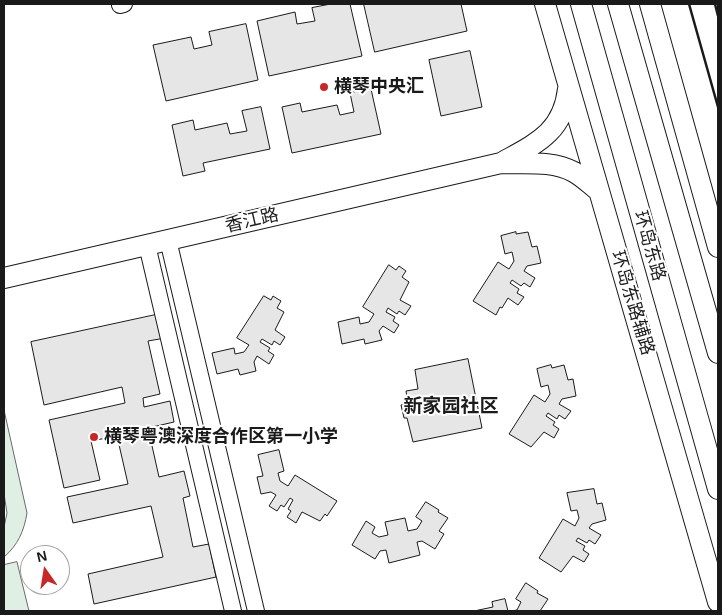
<!DOCTYPE html>
<html>
<head>
<meta charset="utf-8">
<style>
	body { margin:0 }
	#map { position:relative; width:722px; height:615px; overflow:hidden; background:#fff; font-family:Helvetica,sans-serif }
	canvas { display:block }
	.frame { position:absolute; inset:0; border:5px solid #1a1a1a; pointer-events:none }
	.north { position:absolute; left:20px; top:545px; width:50px; height:50px; box-sizing:border-box; background:#fff; border:1px solid #a3a3a3; border-radius:50%; rotate:347deg; font-size:14px; font-weight:700; line-height:20px; text-align:center; color:#1a1a1a }
	.north::after { content:''; display:block; margin:auto; width:18px; height:22px; background:#c62828; clip-path:polygon(50% 0,100% 100%,50% 72%,0 100%) }
</style>
</head>
<body>
<div id="map">
<canvas width="722" height="615"></canvas>
<div class="frame"></div>
<div class="north">N</div>
</div>
<script>
const context = document.querySelector('canvas').getContext('2d');
context.lineJoin = 'round';
function fillPath(path, color) { context.fillStyle = color; context.fill(path, 'evenodd'); }
function trace(path, color, width, dash) { context.strokeStyle = color; context.lineWidth = width; context.lineCap = dash ? 'butt' : 'round'; context.setLineDash(dash || []); context.stroke(path); }
function drawText(font, color, halo, rows, align = 'center') {
  context.font = font + ' Helvetica,"Noto Sans SC",sans-serif'; context.lineWidth = 4; context.setLineDash([]); context.textBaseline = 'middle'; context.strokeStyle = halo; context.fillStyle = color; for (const [text, x, y, turn = 0] of rows) {
    context.save(); context.translate(x, y); context.rotate((+turn || 0) * Math.PI / 180); context.textAlign = isNaN(turn) ? turn : align; if (halo) context.strokeText(text, 0, 0); context.fillText(text, 0, 0); context.restore();
  }
}
const green = new Path2D(`
	M4,410L27,513C24,531 18,545 4,557V527L7,513L4,494Z
	M17,562L29,611H4V565Z`);
const building = new Path2D(`
	M331,4H350L362,56L269,76L257,21L295,12L297,24L315,21L312,8Z
	M364,4H461L467,31L375,52Z
	M246,24L258,80L166,101L153,45L191,37L194,49L212,45L209,32Z
	M470,51L482,107L441,116L429,60Z
	M371,89L381,134L292,153L282,107L300,103L302,112L337,105L340,115L354,112L350,93Z
	M261,107L270,149L203,163L205,171L183,176L172,125L193,120L195,130L227,123L230,134L247,131L242,111Z
	M516,232V234L528,232L532,247L537,246L541,263L527,266L524,271L535,278L530,287L524,283L521,286L512,280L510,283L519,289L517,293L524,297L518,305L508,298L502,308L500,307L496,315L473,301L498,262L509,269L514,261L512,252L505,254L501,236Z
	M389,265L396,270L399,266L406,271L402,277L409,282L400,300L411,306L405,315L399,311L397,314L388,308L386,312L395,317L393,321L399,325L394,333L383,326L379,331L382,340L365,344L364,339L342,344L338,322L359,317L360,324L369,322L374,314L363,307Z
	M264,296L271,300L273,296L281,301L277,308L284,312L275,330L285,337L280,345L274,341L272,345L262,339L260,342L270,348L268,351L274,355L269,364L257,356L254,362L256,371L240,375L238,369L217,374L212,353L234,348L235,354L244,352L249,345L237,338Z
	M160,314L165,338L148,341L160,394L143,398L144,407L170,401L174,422L148,428L159,477L184,471L190,496L183,498L193,547L209,544L216,577L94,604L88,574L163,557L151,506L73,523L67,497L128,484L117,436L91,441L100,480L64,488L49,420L125,403L122,387L44,405L31,342Z
	M468,359L482,428L413,442L407,418H404L401,405L408,403L406,391L418,389L415,370Z
	M551,365L552,368L564,365L568,380L573,379L576,396L562,399L559,404L571,411L565,419L559,415L557,419L548,413L546,416L555,422L553,425L559,429L554,438L544,432L531,447L509,434L534,395L545,402L550,394L548,385L541,387L537,369Z
	M279,450L284,471L278,473L280,481L288,486L295,475L337,501L327,516L325,514L320,521L302,512L296,523L287,517L291,511L288,509L293,500L290,498L284,507L281,505L277,511L269,506L276,495L271,492L261,494L257,477L263,476L258,455Z
	M594,489L597,504L602,503L606,520L592,524L589,528L601,535L595,544L589,540L587,543L578,538L576,541L585,546L583,550L589,554L584,562L573,556L561,572L539,558L563,519L575,526L579,518L577,510L571,511L567,493Z
	M426,502L439,510L438,512L448,518L439,531L444,534L435,549L422,541L417,542L420,555L389,563L386,550L380,551L375,559L352,545L366,521L375,527L372,533L379,537L388,535L385,522L405,518L408,531L417,529L422,521L416,517Z
	M526,583L538,591L537,593L548,599L540,611H511L517,610L521,602L516,599Z
	M505,599L508,611H474L493,607L492,602Z`);
const minor = new Path2D(`
	M120,5L124,4
	M168,240L256,611
	M147,245L233,611`);
const major = new Path2D(`
	M545,4L718,602
	M581,4L718,489
	M618,4L718,353
	M650,4L718,247
	M501,163C535,144 563,133 568,89
	M4,278L501,163C525,164 552,160 574,172C583,177 591,185 599,191`);
const wall = new Path2D(`
	M689,4L718,107
	M715,4L718,16`);
const markers = [
	[324,87,5,"#c62828"],
	[94,437,5,"#c62828"]
];
const poiNames = [
	["横琴中央汇",334,87],
	["横琴粤澳深度合作区第一小学",104,437]
];
const streetNames = [
	["香江路",252,221,-13],
	["环岛东路",649,246,74],
	["环岛东路辅路",632,303,73]
];
const neighbourhoodNames = [
	["新家园社区",451,407]
];
fillPath(green, '#e0efe3');
trace(green, '#6a6a6a', 1);
fillPath(building, '#e6e6e6');
trace(building, '#1a1a1a', 1);
trace(minor, '#1a1a1a', 18);
trace(major, '#1a1a1a', 22);
trace(minor, '#fff', 16);
trace(major, '#fff', 20);
trace(wall, '#1a1a1a', 2.5);
for (const [x, y, r, color] of markers) { const dot = new Path2D(); dot.arc(x, y, r, 0, 2 * Math.PI); context.fillStyle = color; context.fill(dot); trace(dot, '#fff', 2); }
drawText('bold 18px', '#1a1a1a', '#fff', poiNames, 'left');
drawText('18px', '#1a1a1a', '#fff', streetNames);
drawText('bold 19px', '#1a1a1a', '#fff', neighbourhoodNames);
</script>
</body>
</html>
